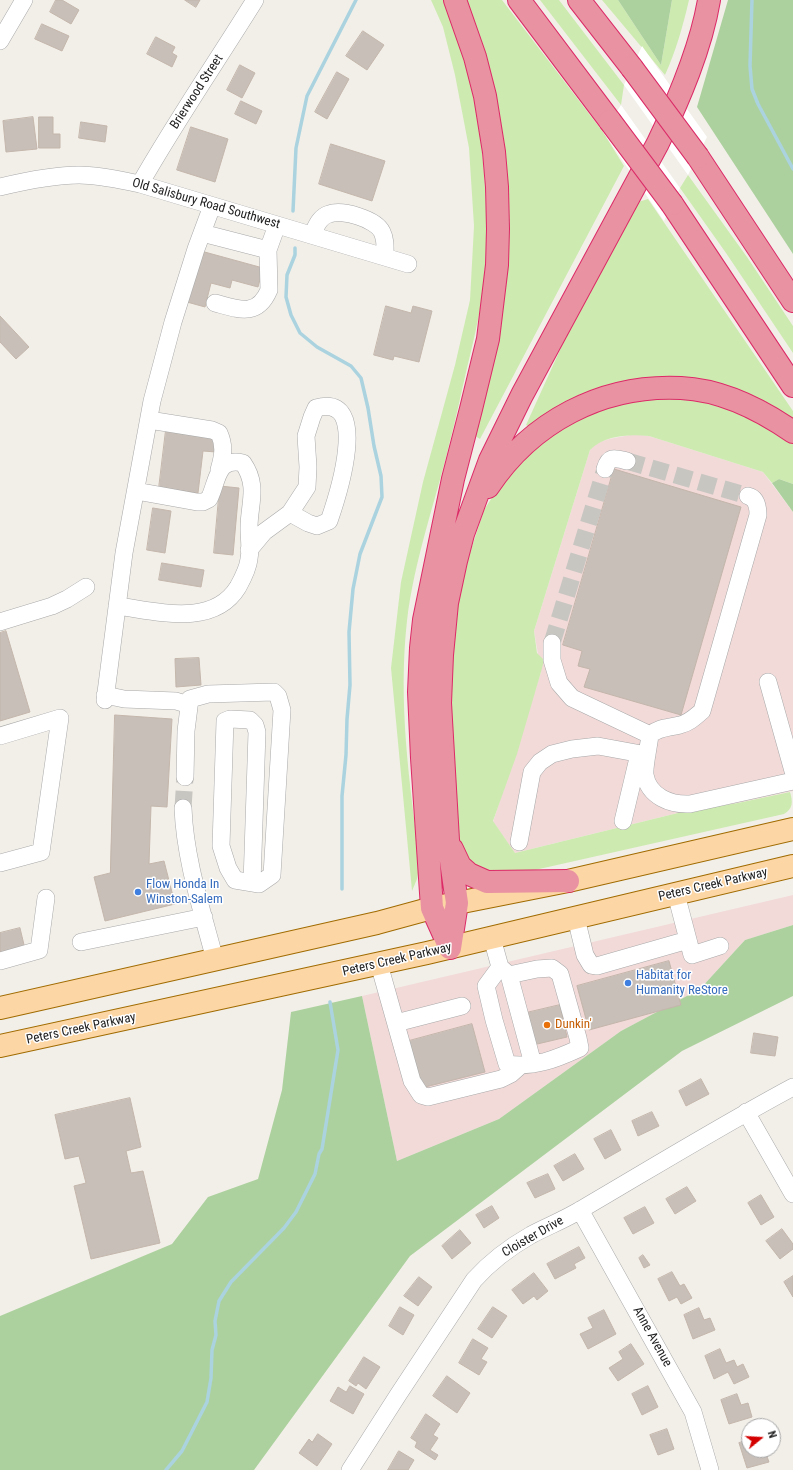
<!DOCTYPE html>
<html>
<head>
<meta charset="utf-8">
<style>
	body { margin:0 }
	#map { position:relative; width:793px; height:1470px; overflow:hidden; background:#f2efe9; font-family:"Roboto Condensed",sans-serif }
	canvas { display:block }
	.north { position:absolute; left:741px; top:1418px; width:40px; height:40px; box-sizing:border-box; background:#fff; border:1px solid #a7a7a7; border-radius:50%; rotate:72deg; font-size:11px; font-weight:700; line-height:16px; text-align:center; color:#222 }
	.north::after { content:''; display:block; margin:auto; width:14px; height:18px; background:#d40000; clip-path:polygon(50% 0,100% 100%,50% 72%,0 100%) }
</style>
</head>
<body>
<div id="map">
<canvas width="793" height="1470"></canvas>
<div class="north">N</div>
</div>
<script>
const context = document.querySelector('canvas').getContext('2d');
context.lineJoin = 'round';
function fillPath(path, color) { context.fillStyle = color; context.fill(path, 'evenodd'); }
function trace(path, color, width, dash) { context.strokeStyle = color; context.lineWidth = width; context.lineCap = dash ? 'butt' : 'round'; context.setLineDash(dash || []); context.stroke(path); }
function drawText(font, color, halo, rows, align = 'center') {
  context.font = font + ' "Roboto Condensed",sans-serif'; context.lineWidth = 3; context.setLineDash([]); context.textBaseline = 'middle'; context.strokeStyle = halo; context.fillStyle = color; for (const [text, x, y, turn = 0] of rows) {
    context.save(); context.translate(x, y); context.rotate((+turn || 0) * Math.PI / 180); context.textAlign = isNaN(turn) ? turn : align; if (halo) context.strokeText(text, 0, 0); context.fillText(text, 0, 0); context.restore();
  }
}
const commercial = new Path2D(`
	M635,434L649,436L763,472L793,512V791L738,803L682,812L515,853L493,822L541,672L534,631L590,450L596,443L609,439Z
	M793,895V925L745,940L700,989L621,1031L499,1119L397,1161L362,996Z`);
const grass = new Path2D(`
	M431,0H444C451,22 460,44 466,67C484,130 490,216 484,281C481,310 474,339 467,368C461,393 456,419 449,445C435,503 414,561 407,621C398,701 409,782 420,862L417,879L412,891L391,668L401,582L423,482L455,365L470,300L474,226L469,148L455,75L443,27Z
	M464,0H502L603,132L624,166L480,439L475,436L506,277Z
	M540,0H559L624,85L621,105Z
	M602,0H618L661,65L672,0H689C683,26 676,51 665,75Z
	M688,175L747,257L793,326V353L726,253L680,188Z
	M648,199L793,411V426L688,384L532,428L526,425L570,328L638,202Z
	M653,397L695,399L739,411L793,443V484L779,479L772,483L763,472L649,436C629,434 605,435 590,450L534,631L537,653L544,660L541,672L517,754L493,821L515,853L682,812L738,803L790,792C793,802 793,809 784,814L517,874L491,877L463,856L459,839L451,712L453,632L463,574L484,510L495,493L529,449L600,407Z`);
const forest = new Path2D(`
	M618,0H672L661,65Z
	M728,0H793V254L697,107Z
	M779,479L793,484V512L772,483Z
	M793,925V996L682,1051L410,1256L254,1470H0V1316L172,1244L208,1197L258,1179L282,1090L291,1012L362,996L397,1161L499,1119L621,1031L700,989L745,940Z`);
const pier = new Path2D(`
	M642,46L707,137L688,175L624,85Z
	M621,105L680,188L664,221L603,132Z`);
const stream = new Path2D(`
	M752,0L750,66L752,89L758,104L793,169
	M293,211L296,148L307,96L356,0
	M295,248V255L287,275L286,297L291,315L300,333L317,347L351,366L361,378L368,408L374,446L381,476L382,497L360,554L353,589L349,632L350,685L347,719L346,755L342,796V889
	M166,1470L182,1451L207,1402L211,1378L212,1350L216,1335L215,1321L219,1301L231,1282L284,1228L296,1212L315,1174L319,1154L322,1149L338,1050L330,1002`);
const building = new Path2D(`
	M56,0H62L79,10L71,24L50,12Z
	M185,0H200L196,7Z
	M42,24L69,36L62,51L35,39Z
	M363,31L384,45L367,70L346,56Z
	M156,37L175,47L172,53L177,56L172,67L147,54Z
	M240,65L255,73L242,98L227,90Z
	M337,72L349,79L327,119L315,112Z
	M241,101L262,111L256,124L235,114Z
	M33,117L37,149L6,152L3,121Z
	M39,117H53V134H60V148H39Z
	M81,122L107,126L105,142L79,138Z
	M191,127L228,139L215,182L177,170Z
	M331,144L385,161L372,201L319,184Z
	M201,251L263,268L258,287L232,280L230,288L211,283L205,307L187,302Z
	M386,306L411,313L413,306L432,311L419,362L394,356L393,360L374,355Z
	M0,316L29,347L16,359L0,342Z
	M166,430L218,436L216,452L203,451L198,493L159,488Z
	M614,469L741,507L681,715L584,687L590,669L578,666L582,651L563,645Z
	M220,486L239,488L233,555L214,553Z
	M153,508L171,511L165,553L147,550Z
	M162,563L204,570L201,587L159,580Z
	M6,631L30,712L0,721V633Z
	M199,658L201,685L176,687L175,659Z
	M115,715L172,719L167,807L151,806L149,864L164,861L175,904L105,921L94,877L110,873Z
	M20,928L25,949L0,954V933Z
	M669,961L681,1005L589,1030L577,986Z
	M560,1005L567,1037L533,1045L526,1013Z
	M472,1024L485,1072L421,1088L409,1041Z
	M754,1033L778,1037L775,1056L751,1053Z
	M701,1079L709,1094L686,1106L679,1091Z
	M130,1098L141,1147L126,1151L131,1173L143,1171L160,1243L91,1259L74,1186L86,1183L79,1156L65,1159L55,1115Z
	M652,1112L659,1126L638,1136L632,1121Z
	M611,1130L621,1150L605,1159L594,1139Z
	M575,1154L584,1169L563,1181L554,1166Z
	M548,1174L555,1189L535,1198L527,1183Z
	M687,1187L696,1201L675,1214L666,1199Z
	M761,1195L774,1217L761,1225L748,1203Z
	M492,1206L499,1218L484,1228L476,1215Z
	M645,1207L654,1223L633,1234L624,1218Z
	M782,1229L793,1244V1249L780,1259L766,1241Z
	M460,1230L471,1243L452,1259L442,1246Z
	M579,1247L585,1258L574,1264L576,1268L555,1279L547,1264Z
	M643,1255L650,1265L644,1268L639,1258Z
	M672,1272L680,1286L684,1284L692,1298L681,1304L677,1297L669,1301L658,1279Z
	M534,1273L548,1291L537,1300L534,1296L523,1304L512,1290Z
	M793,1276V1297L784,1282Z
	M419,1277L432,1287L418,1306L404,1296Z
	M400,1307L414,1315L403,1335L389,1326Z
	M493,1307L507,1316L492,1338L478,1329Z
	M699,1308L704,1320L710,1318L715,1330L693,1339L684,1315Z
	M604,1310L616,1334L588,1349L580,1334L593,1328L588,1318Z
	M473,1339L488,1348L481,1359L487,1362L479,1375L459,1363Z
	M631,1344L644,1364L618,1381L609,1368L623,1359L619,1352Z
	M720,1349L726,1363L734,1360L737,1367L743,1364L749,1377L734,1384L728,1372L714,1379L705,1356Z
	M364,1357L380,1367L366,1389L358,1383L356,1386L349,1381Z
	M447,1376L470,1393L457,1413L433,1396Z
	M350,1386L364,1394L353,1414L330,1401L338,1387L346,1392Z
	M648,1386L658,1407L642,1415L632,1394Z
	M737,1394L741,1405L748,1403L752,1417L729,1424L721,1400Z
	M426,1414L440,1424L433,1435L438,1438L430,1450L438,1455L435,1460L415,1447L417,1442L411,1438Z
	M667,1429L674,1449L658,1455L650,1435Z
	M318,1434L332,1444L317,1466L299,1453L309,1439L312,1442Z
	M749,1440V1450H758L759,1453L765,1451L769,1462L747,1468L739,1443Z
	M399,1451L414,1460L408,1470H388Z`);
const minorTunnel = new Path2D(`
	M627,461L748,496
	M552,643L605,469
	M183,808L185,777`);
const minor = new Path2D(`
	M0,41L24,0
	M140,184C176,121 217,61 255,0
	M0,187C25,181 53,175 79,175C100,175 120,180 140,184L408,264
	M202,233L268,250
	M312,235C316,227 319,217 329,214C342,209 376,219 382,232C386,240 385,248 385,257
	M215,303C238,309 257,318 269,290L268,250L277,225
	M149,420L212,430L219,433C225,446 223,456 219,470
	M605,469C609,455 615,458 627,461
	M748,496C757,498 758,507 758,515L702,711C695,717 689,723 680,725C669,728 659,727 650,735C649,745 644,766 645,775C649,797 671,805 690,804L793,781
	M249,550L264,532L290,513L308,523L317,526L329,521C337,498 372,392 316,408L312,417L306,436L308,467L307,487L290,513
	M117,606C156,611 213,628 238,587C243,578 248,568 249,559C251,549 249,538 249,528C249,504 259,486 243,463C216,457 218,481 209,499L203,502H197L136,491
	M0,622L52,606L67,599L86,587
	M552,643V660L559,683L572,698L650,735
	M768,682L793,771
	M105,695L124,699L176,701L189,705
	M105,700L124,553L152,401L173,322L196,249L212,206
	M0,736L60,718L41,852L0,863
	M185,777L186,731L190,699L208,694L274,692L278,696L282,710L272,875L259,884L235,880L228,868L221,846L225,721L230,719L250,720L255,725L257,732L252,883
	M183,808C185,860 202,910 215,960
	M623,821L639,754
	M519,842L532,772L540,762L552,754L572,749L598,746L647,755
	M676,894L692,955L720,946
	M576,918L585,955L591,965L597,966L688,940
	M492,938L500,967L509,975L537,969L552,968L560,974L578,1038L580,1048C556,1059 534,1068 507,1064L494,1020L486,986L500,967
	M81,942L204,917
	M0,961L39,950L46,898
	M379,964L412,1081L421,1095L428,1097L501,1079L511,1074L520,1066
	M509,975L533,1064
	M396,1023L462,1006
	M746,1112L793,1194
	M580,1210L693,1412L710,1470
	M350,1470L398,1395L474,1280C490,1262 510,1247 531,1235C548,1226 566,1219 582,1209C652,1168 722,1125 793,1087`);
const major = new Path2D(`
	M0,1008L377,923L432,908L568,881L793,829
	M0,1046L427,953L793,866`);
const highway = new Path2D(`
	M519,0L610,121
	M579,0L632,68
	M698,157L793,301
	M672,204L793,386
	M488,487C531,422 602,384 681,388C722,390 760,409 793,432
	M452,849L460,866L469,874L487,882L568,881
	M450,948L457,903L448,840L440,703L442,655L447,603L456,561L463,534L490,460L522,395L658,143C679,99 701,48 709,0
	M450,948L432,908L422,758L419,692L421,648L424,620L453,479L471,409L488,339L497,265L498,229L497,187L494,152L485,96L475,57L455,0`);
const highwayBridge = new Path2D(`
	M632,68L698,157
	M610,121L672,204`);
const markers = [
	[138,892,4,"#3f7fe0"],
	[628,983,4,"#3f7fe0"],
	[547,1025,4,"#e8710a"]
];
const streetNames = [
	["Brierwood Street",197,92,-57],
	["Old Salisbury Road Southwest",206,204,16],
	["Peters Creek Parkway",713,885,-13],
	["Peters Creek Parkway",397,960,-13],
	["Peters Creek Parkway",81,1029,-12],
	["Cloister Drive",533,1237,-30],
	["Anne Avenue",652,1337,61]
];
const shopNames = [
	["Flow Honda In",146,885],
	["Winston-Salem",146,900],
	["Habitat for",636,976],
	["Humanity ReStore",636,991]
];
const foodNames = [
	["Dunkin'",555,1025]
];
fillPath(commercial, '#f2dad9');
fillPath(grass, '#cdebb0');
fillPath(forest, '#add19e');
fillPath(pier, '#fff');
trace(stream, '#aad3df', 3.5);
fillPath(building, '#c7bfb8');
trace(building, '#c4b6ab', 1);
trace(minorTunnel, '#c8c6c1', 17, [17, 8]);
trace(minor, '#a9a9a9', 18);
trace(major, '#a06b00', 24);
trace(highway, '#dc2a67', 24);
trace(minor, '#fff', 17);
trace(major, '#fcd6a4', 22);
trace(highway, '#e892a2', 22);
trace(highwayBridge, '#dc2a67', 24, []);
trace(highwayBridge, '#e892a2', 22);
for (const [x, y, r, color] of markers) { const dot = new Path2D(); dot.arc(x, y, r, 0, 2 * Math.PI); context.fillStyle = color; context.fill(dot); trace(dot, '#fff', 1.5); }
drawText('13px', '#222', '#fff', streetNames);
drawText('13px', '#366cbe', '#fff', shopNames, 'left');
drawText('13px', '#c56008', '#fff', foodNames, 'left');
</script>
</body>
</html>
